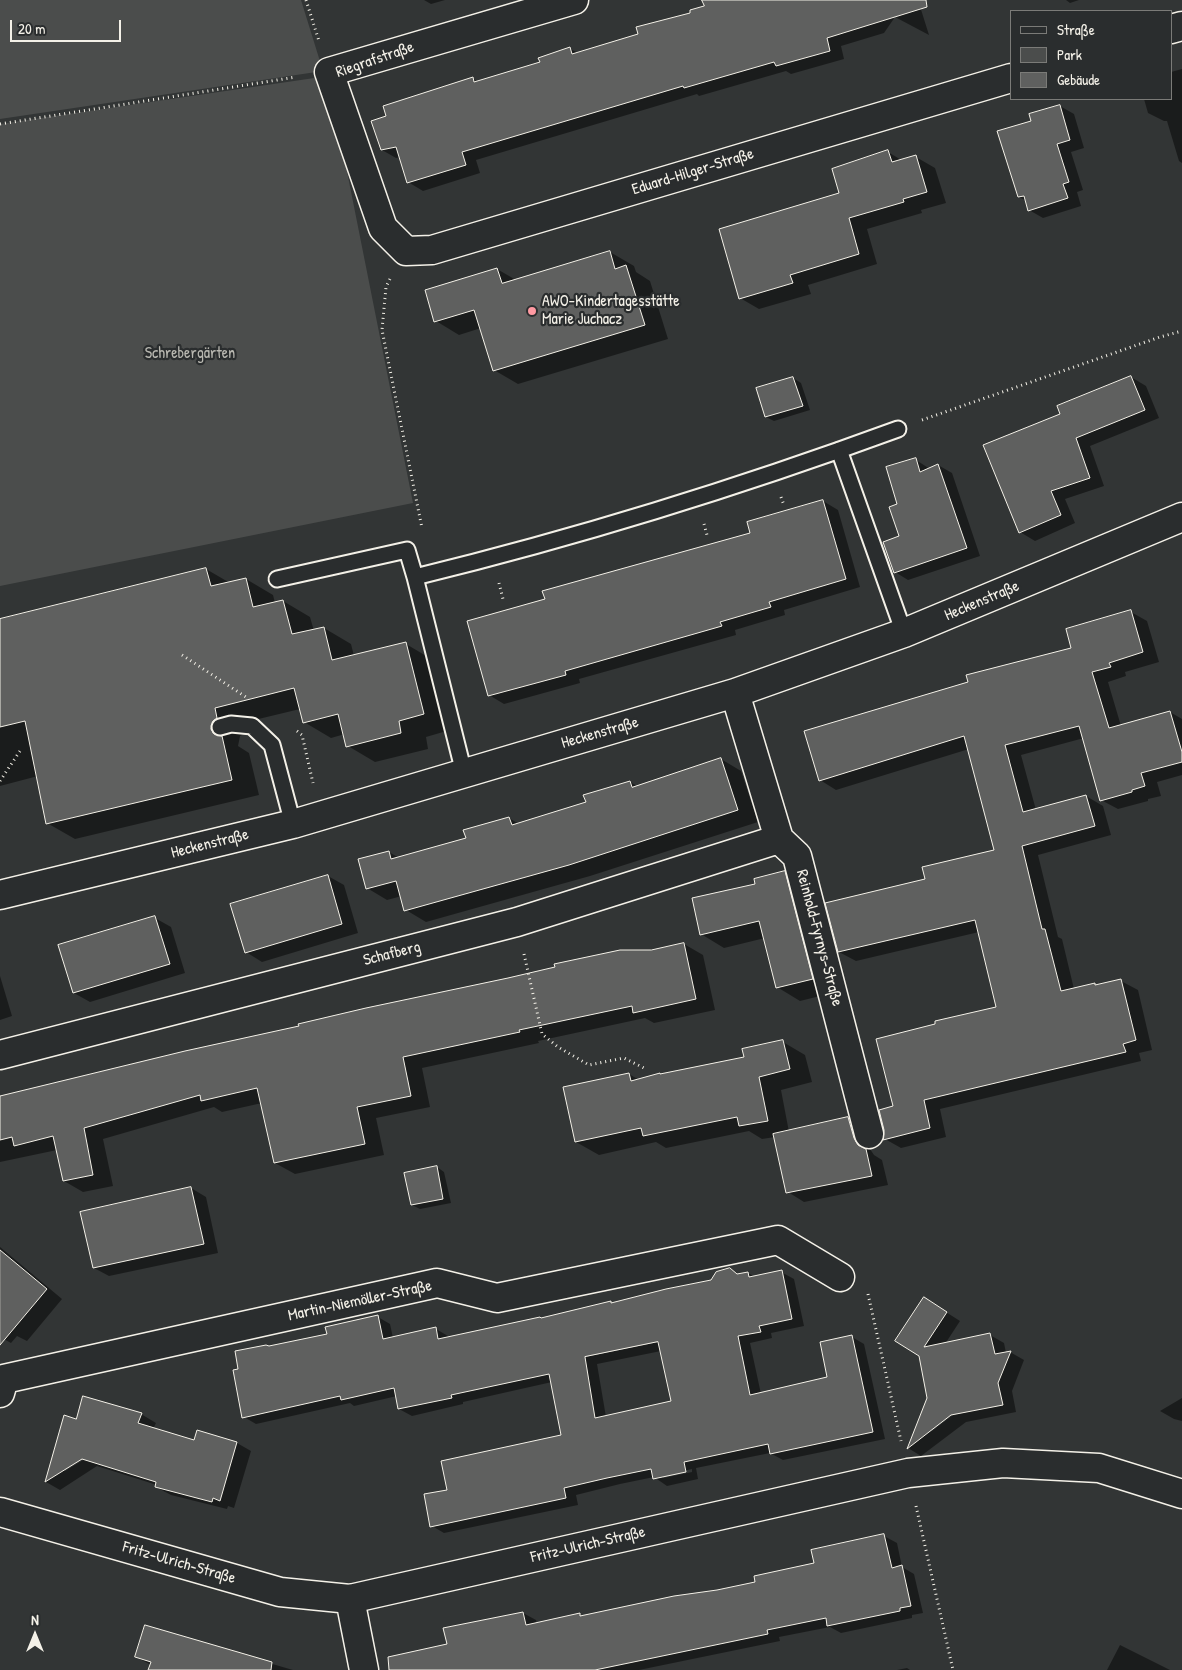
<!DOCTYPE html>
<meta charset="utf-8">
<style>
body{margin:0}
#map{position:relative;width:1182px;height:1670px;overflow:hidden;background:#323535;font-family:"Patrick Hand",sans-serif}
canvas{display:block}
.legend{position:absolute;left:1010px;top:10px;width:162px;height:90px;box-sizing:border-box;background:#2a2d2e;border:1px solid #7b7b78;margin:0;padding:6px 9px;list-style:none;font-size:15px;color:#f4f1e8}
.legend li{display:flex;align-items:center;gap:10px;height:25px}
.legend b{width:25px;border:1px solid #7b7b78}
.north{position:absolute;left:10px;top:1610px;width:50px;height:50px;-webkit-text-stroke:4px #2a2d2e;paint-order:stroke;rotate:0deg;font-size:14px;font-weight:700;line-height:20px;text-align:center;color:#f4f1e8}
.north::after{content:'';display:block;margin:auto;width:18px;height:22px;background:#f4f1e8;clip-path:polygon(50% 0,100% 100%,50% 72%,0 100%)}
.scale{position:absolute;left:10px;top:20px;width:111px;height:22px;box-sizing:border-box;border:2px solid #f4f1e8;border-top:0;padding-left:6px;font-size:15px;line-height:18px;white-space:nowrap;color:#f4f1e8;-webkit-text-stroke:4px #2a2d2e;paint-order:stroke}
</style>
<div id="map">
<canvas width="1182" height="1670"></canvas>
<ul class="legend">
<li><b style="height:6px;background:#2a2d2e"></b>Straße</li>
<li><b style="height:14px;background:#4b4d4c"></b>Park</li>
<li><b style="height:14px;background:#5f605f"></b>Gebäude</li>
</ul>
<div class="north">N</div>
<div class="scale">20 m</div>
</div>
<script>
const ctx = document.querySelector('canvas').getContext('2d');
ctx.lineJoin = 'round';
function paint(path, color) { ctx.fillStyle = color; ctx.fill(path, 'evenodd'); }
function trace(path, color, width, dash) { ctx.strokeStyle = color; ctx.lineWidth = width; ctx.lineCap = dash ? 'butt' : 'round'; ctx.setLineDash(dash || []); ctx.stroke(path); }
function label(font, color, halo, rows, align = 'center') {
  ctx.font = font + ' "Patrick Hand",sans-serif'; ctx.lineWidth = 4.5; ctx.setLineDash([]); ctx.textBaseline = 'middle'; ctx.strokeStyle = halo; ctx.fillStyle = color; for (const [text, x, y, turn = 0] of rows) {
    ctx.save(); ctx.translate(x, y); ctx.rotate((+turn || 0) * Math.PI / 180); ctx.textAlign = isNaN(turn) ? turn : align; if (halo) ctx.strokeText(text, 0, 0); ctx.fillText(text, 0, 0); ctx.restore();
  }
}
paint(new Path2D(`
 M0,0h301l22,71 -323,48z
 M328,76l85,427 -413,83v-462z`), '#4b4d4c');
paint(new Path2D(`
 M424,0h21l-14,4z
 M714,0h204l11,35 -34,-18 -11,16 -43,13 3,13 -53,15 -5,-3 -87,25 -2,-2 -221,66 4,13 -57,18 -15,-9 -8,-25 -4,1 -14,-8 5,-33 85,-39 6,4 63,-19 29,-14 9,4 61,-18 52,-21 13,-7z
 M1066,0h13l-9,3z
 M1182,69v94l-3,-2 -12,-40h-3l-16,-8 -4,-14h27v-27z
 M1060,106l14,8 10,34 -13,4 12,38 -6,2 4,14 -38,12 -14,-8 -2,-9 -8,-4 14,-75z
 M888,152l15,9 13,-4 19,11 11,35 -25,7 1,3 -55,16 10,35 -69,21 3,9 -52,15 -19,-11 101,-104z
 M610,252l24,14 2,6 14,9 18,58 -150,45 -24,-14 -13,-42 -22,7 -23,-14 61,-52 19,11z
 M1131,377l15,9 13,32 -69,28 14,40 -39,13 10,24 -40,18 -15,-9 42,-118z
 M793,378l8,5 9,27 -36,11 -8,-4 -8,-28z
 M916,460l14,9 8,-4 14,8 28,83 -72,24 -13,-8 5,-35 -1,-32z
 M823,501l15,9 22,77 -76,23 1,5 -50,15 1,5 -157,44 1,4 -76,21 -15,-9 262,-161z
 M206,569l24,14 16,-4 27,16 2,8 8,-2 27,16 4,14 10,-3 27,16 3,12 52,-12 27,16 17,70 -24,7 2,12 -53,13 -27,-16 -3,-12 -14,4 -27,-16 -4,-13 -58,14 2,11 -4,2 -2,10 11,7 10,42 -184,44 -28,-16 -9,-47 -38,10v-165z
 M1131,612l16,9 12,41 -34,10 1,4 -18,6 13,44 49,-14 12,7v56l-25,7 4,14 -13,3v2l-30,8 -17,-9 -17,-62 -63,17 15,55 50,-14 17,10 8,29 -73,20 20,82 4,2 12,50 20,-5 4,2 23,-5 17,9 14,60 -13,3 2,8 -201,48 6,28 -45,11 -16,-9 9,-32 43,-82 60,-17 -18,-76 -123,29 -17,-9 88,-73 69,-28 -27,-102 -133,41 -16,-10 150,-97 103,-34z
 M721,759l20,12 17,51 -168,54 -164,46 -20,-12 -4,-14 -15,4 -20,-12 22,-36 10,6 68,-19 42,-21 10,6 68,-21 43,-21 7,4z
 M785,872l23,14 28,106 -36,9 -23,-14 -12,-49 -41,10 -23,-14 56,-49z
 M328,876l16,9 14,48 -96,29 -16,-10z
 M155,918l16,9 14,46 -95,29 -16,-9z
 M684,944l19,11 12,55 -61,13 -9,-5 -107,23 1,2 -117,25 8,39 -54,11 8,37 -89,19 -20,-11 -13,-60 -40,9 -8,-5 -111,32 10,47 -30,6 -19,-11 -7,-31 -57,12v-64z
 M0,976l12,40 -12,4z
 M783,1042l22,13 7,27 -31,8 8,42 59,-14 16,9 6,22 4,6 8,5 6,25 -84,17 -16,-10 -13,-55 -13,2 -13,-8 -83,17 -10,-6 -57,13 -23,-13 53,-68 10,6 106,-22z
 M437,1167l7,5 7,31 -31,6 -8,-4z
 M191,1188l15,9 12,56 -109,23 -15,-8z
 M0,1247l62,52 -35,42 -10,-5 -6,7 -11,-6z
 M781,1272l13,7 10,47 -33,7 1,5 -22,5 11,51 68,-16 23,-41 12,7 21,95 -102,21 -13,-7 -74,15 2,11 -31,7 -13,-9 -34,7 -44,11 2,10 -134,28 -12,-7 17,-35 114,-55 -11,-54 -89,20v2l-51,12 -13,-7 -2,-13 -43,10 -4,-3 -94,21 -12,-7 -4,-47 29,-22 59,-13 50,-18 12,7 3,14 43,-9 12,7 1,2 93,-19 69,-16 2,1 135,-31 7,4zM661,1351l12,51 -67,15 -9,-53zM692,1469v3l-29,6v-2z
 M938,1307l22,14 -15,23 45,-9 14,8 2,10 4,-1 14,8 -12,31 4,21 -50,10 -45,34 -13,-8 21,-50 -9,-43zM956,1410l1,2 -25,19v-3z
 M1182,1398v23l-8,-2 -14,-8z
 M141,1414l15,9 -3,6 42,13 3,-11 39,12 14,8 -17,57 -6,-2 -1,3 -56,-14 -15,-8 1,-2 -60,-19 -37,24 -14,-8 19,-65 12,3zM87,1455l1,2 -23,14v-3z
 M884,1536l13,7 5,24 12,7 9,39 -11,2v3l-71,15 -11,-6 -51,10 1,4 -141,29h-236l45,-25 75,-32 13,7 1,4 42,-9 4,2 134,-26 39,-8 60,-19z
 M145,1627l148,43h-144l2,-5 -15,-8z
 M1120,1645l50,25h-63z
 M907,1668l3,2h-13z`), '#0007');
const building = new Path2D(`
 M702,0h224l1,7 -100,31 3,13 -54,15 -2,-4 -90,26 -1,-2 -221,66 4,13 -59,18 -11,-36 -15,3 -10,-29 15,-5 -3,-10 90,-29 1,5 66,-20 -2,-4 32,-11 2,7 66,-20 -2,-7 54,-14v-3l14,-4z
 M1060,105l10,35 -13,4 12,38 -6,2 5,14 -40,13 -4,-15 -6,1 -21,-66 34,-10 -2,-7z
 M888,150l4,12 24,-7 11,37 -24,7 1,3 -55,16 10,36 -69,21 3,8 -54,16 -20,-70 120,-36 -7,-24z
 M610,251l5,18 11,-4 19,60 -152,46 -19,-61 -40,12 -9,-32 72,-22 5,15z
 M1131,376l14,34 -69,28 14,40 -39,13 10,24 -42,18 -36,-88 77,-31 -3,-8z
 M793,377l10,29 -38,11 -9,-29z
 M916,458l4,14 18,-8 29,84 -73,25 -11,-31 16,-6 -10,-29 8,-3 -11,-37z
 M823,500l23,79 -77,23 2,5 -51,15 2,4 -157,45 1,4 -78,21 -21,-75 78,-22 -3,-8 208,-58 -3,-11z
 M206,568l5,18 35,-8 7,29 30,-7 9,34 32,-7 8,33 74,-18 18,72 -25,7 2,12 -55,14 -8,-33 -35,9 -9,-35 -79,20 2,10 -4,3 -2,8 3,5 8,2 10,44 -186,44 -21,-103 -25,6v-108z
 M1131,610l12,42 -34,11 2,4 -19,5 17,56 61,-17 12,41v10l-41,11 4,13 -13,4v2l-32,9 -21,-75 -74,19 18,67 63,-17 9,31 -73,20 20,83h3l16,62 34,-8v2l26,-6 15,61 -13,4 3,8 -202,48 6,28 -47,12 1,-10 -5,-20 14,-4 -17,-67 59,-15v-3l61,-14 -21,-87 -137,32 -13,-49 100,-24 -3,-12 72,-17 -30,-114 -145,45 -15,-50 164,-49 -2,-7 105,-27 -5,-19z
 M721,758l17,52 -169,55 -165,46 -8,-30 -30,8 -8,-30 31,-8 2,8 75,-21 -3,-8 46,-13 3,8 74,-23 -3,-7 17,-5 30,-9 2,6z
 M785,871l28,108 -37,9 -17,-67 -59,14 -8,-37 63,-14 -1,-5z
 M328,875l14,49 -97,29 -15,-49z
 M155,916l15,48 -97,29 -15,-48z
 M684,943l12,56 -63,14 -1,-7 -113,24 1,2 -117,25 8,39 -54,11 8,37 -91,19 -17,-75 -56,13 -1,-6 -116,33 9,47 -30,6 -10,-45 -39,10 -2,-9 -12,3v-44l185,-45 114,-25 -1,-2 68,-16 142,-30 47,-11 -1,-3 66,-14h31z
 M783,1040l7,29 -31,8 9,44 -29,5 -2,-9 -94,19 -2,-8 -66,14 -12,-55 66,-14 2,8 29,-8v1l84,-17 -2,-8z
 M848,1117l6,21 4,7 8,4 6,27 -86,17 -13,-59z
 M437,1166l6,33 -32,6 -7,-32z
 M191,1187l13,57 -111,24 -13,-56z
 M0,1250l47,39 -47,56z
 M730,1268l7,6 11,-2 1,5 33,-7 10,49 -33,7 2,6 -23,4 12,59 77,-18 -7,-35 32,-7 21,97 -103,22 -2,-10 -84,18 2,10 -33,7 -2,-10 -44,9 -43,10 2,10 -136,29 -6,-33 23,-4 -6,-29 120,-26 -12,-61 -98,21 1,3 -54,11 -4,-21 -53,12 -1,-4 -98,22 -9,-48 5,-1 -3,-18 31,-6 3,1 58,-12 -2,-7 53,-12 5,24 53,-12 2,12 102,-22 1,1 70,-17v2l55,-14 45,-9 5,-8zM658,1342l13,59 -76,17 -10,-61z
 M924,1297l23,15 -23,35 66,-14 5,21 16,-3 -13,32 5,22 -52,10 -44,34 20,-51 -8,-42 -24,-15z
 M83,1396l59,17 -4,10 56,17 3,-10 40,12 -17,59 -7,-3 -1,4 -57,-15 1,-5 -74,-23 -37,23 19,-67 12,4z
 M884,1534l8,34 10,-3 9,41 -11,2v3l-73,15 -1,-8 -59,12 1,4 -173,36h-206l-1,-13 59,-13 -4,-16 80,-16 3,13 54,-12v3l94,-20 43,-6 38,-8 -1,-6 60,-13 -3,-13z
 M145,1625l127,37 -1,8h-123l3,-8 -16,-5z`);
paint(building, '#5f605f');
trace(building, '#f4f1e8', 1);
const service = new Path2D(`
 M839,450l65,183
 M415,577c164,-40 325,-90 483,-148
 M277,579l130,-29 8,27 49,196
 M220,727l11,-3 21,2 20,19 21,79`);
const minor = new Path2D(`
 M574,0l-245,72 54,156 23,23 26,-1 579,-172
 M1171,29l11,-3
 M735,693l44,146 18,17 72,278
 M0,895l293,-71 442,-131 169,-60 278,-116
 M0,1055l517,-133 262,-83
 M0,1393l4,-14 433,-96 60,15 281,-58 62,37
 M0,1512l280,80 70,7 558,-126 95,-10 96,5 83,26
 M350,1599l14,71`);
trace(service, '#f4f1e8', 19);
trace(minor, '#f4f1e8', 31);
trace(new Path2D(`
 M306,0l13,41
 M0,124l296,-47
 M390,279l-4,8 -4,43 40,198
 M922,420l238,-83 22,-6
 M781,497l3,8
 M704,524l3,11
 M499,583l4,16
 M182,655l64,42
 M297,731l5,4 11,48
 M0,781l20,-30
 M524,954l18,80 16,13 31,18 35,-7 22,11
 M868,1294l33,147
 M916,1506l37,164`), '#f4f1e8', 3, [1, 4]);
trace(service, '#2a2d2e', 15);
trace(minor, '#2a2d2e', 28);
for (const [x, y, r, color] of [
 [532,311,5,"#ff9aa2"]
]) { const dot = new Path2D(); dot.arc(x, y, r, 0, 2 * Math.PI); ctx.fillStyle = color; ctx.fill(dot); trace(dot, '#2a2d2e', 2); }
label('16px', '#f4f1e8', '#2a2d2e', [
 ["Riegrafstraße",375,60,-19],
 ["Eduard-Hilger-Straße",693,172,-17],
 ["Heckenstraße",982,601,-23],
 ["Heckenstraße",600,733,-16],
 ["Heckenstraße",210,844,-14],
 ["Reinhold-Fyrnys-Straße",819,938,75],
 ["Schafberg",392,954,-14],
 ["Martin-Niemöller-Straße",360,1301,-12],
 ["Fritz-Ulrich-Straße",588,1545,-13],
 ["Fritz-Ulrich-Straße",179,1563,16]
]);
label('16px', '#f4f1e8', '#2a2d2e', [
 ["AWO-Kindertagesstätte",542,302],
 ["Marie Juchacz",542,320]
], 'left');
label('16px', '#b9b8b1', '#2a2d2e', [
 ["Schrebergärten",190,354]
]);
</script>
